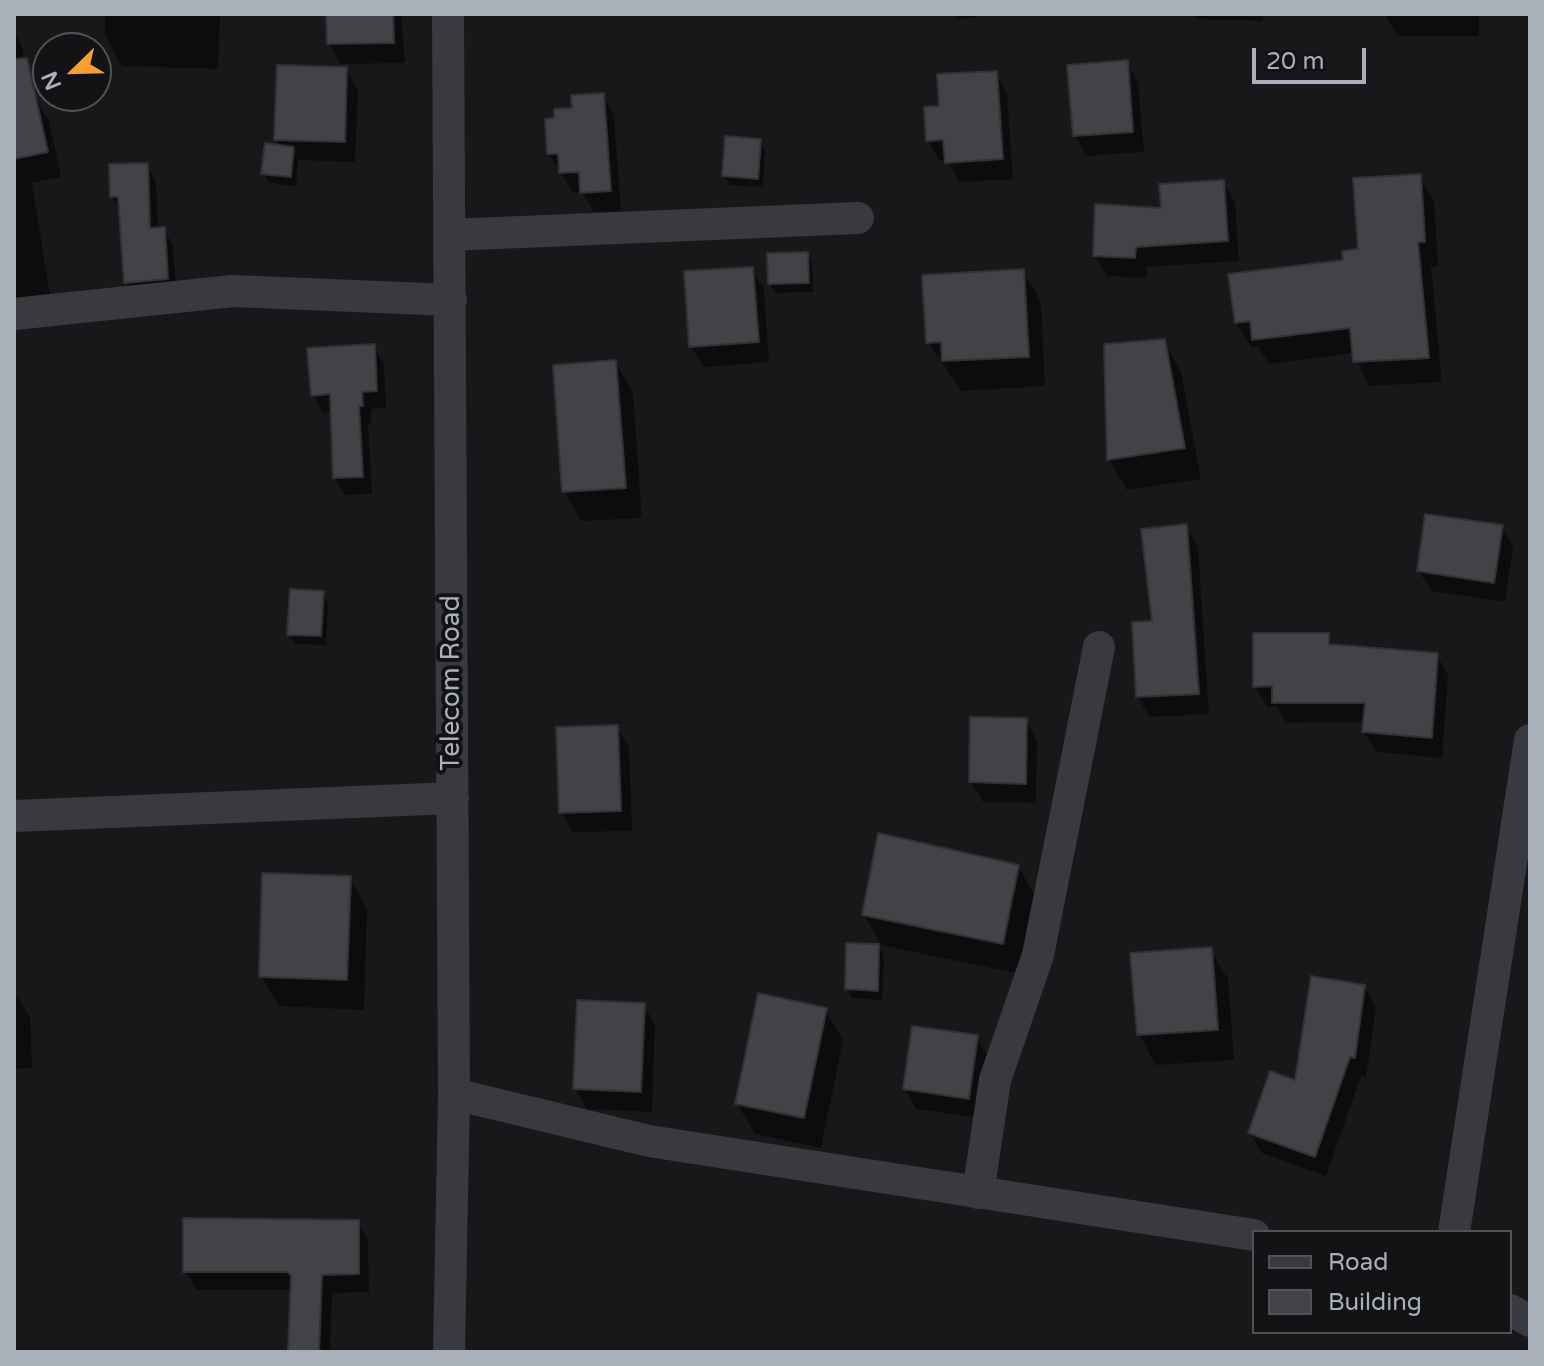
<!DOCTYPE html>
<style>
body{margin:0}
#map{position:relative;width:1544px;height:1366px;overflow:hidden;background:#18181a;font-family:"Varela Round",sans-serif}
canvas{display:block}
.frame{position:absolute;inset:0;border:16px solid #a9b0ba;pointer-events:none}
.legend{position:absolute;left:1252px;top:1230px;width:260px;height:104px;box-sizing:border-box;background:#131315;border:2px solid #4f5257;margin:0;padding:10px 14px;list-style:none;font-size:24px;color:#a9b0ba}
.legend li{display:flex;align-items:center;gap:16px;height:40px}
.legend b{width:40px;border:2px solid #4f5257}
.north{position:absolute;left:32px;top:32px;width:80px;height:80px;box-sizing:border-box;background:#131315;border:2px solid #4f5257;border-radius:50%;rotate:247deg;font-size:22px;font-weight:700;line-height:32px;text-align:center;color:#a9b0ba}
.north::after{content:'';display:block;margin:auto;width:28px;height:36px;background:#f89f31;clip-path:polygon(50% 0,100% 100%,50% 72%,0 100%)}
.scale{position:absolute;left:1252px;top:48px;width:114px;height:36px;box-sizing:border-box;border:4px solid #a9b0ba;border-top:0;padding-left:10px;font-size:24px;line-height:28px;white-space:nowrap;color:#a9b0ba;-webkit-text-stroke:6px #131315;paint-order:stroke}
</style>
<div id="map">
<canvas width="1544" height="1366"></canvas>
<div class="frame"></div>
<ul class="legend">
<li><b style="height:10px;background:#383a3f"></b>Road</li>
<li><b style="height:22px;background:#424347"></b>Building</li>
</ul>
<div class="north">N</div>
<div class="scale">20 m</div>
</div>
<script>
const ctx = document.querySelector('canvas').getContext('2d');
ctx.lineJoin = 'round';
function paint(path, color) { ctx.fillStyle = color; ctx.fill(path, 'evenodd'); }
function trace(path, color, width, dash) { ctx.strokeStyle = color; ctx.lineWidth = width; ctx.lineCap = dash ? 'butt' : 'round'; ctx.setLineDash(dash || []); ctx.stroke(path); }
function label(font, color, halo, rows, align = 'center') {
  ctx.font = font + ' "Varela Round",sans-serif'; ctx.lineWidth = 8; ctx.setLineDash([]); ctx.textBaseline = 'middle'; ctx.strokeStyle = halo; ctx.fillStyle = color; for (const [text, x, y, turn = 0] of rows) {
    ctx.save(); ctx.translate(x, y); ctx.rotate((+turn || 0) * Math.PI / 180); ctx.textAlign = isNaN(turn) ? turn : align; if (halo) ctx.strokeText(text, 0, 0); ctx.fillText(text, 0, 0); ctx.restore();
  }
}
paint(new Path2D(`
 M105,14h115l-2,55 -96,-3 -17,-30z
 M328,14h73l4,49 -64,1 -12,-20z
 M954,14h39l-35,6z
 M1194,14h69v7l-66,-2z
 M1385,14h94v22h-81z
 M14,32l9,16 2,50 9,-2 15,25 12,56 -29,6 21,131 -39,7z
 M1127,63l11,20 6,69 -58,4 -11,-20z
 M346,69l12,21 -3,72 -57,-2 -2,26 -27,-3 -5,-10 17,-26 -5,-8z
 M996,73l11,21 6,85 -54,3 -12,-22 -7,1 -12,-20 13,-33z
 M603,95l11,20 7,96 -27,1 -12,-20 -9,1 -24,-39 25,-44z
 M760,140l5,10 -2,37 -33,-2 -6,-9z
 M147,165l9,17 2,48 6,-1 9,17 4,49 -41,4 -10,-16 -5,-70 -9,-16z
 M1419,176l15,25 4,65h-7l11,116 -73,4 -15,-33 -85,11 -11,-18 -7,1 -15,-24 124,-72z
 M1223,182l12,20 4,59 -92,6 -1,11 -39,-2 -12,-21 68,-45z
 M807,254l5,10 1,28 -37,1 -6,-9z
 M752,269l12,20 5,73 -66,5 -12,-21z
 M1023,271l18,31 4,84 -84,5 -33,-49z
 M1164,341l17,31 20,107 -74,11 -18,-30 -2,-114z
 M373,346l11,18 2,44 -15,1v14h-3l4,71 -27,1 -10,-17 -3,-66 -9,1 -10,-18z
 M615,362l18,30 9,126 -61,3 -17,-30z
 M1186,526l12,21 11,167 -60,3 -11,-20 16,-74z
 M1502,527l11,20 -8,55 -74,-11 -12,-20z
 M322,593l6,10 -2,42 -31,-1 -6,-10z
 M1327,635l7,11 103,9 11,20 -6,83 -66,-6 -12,-20 1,-10 -79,1 -9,-17 -10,1 -12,-21z
 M1026,720l11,21 -1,62 -53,-1 -12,-20z
 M617,727l12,20 3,84 -59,1 -12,-20z
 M1018,866l18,31 -16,77 -139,-29 -17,-30z
 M350,878l17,31 -3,101 -85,-4 -18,-30z
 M878,946l6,10 -2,44 -30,-2 -5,-9z
 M1210,949l18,30 6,81 -78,5 -17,-31z
 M1364,987l12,20 -10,70 -5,-1 -35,100 -64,-23 -12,-20 47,-50z
 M14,997h4l12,20 2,51 -18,1z
 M644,1005l11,20 -3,87 -65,-3 -12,-21z
 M825,1010l18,30 -22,108 -66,-14 -18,-30z
 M977,1037l11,20 -8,61 -64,-9 -11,-21z
 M358,1222l10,19 1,51 -37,1 -2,59h-40l3,-62h-97l-11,-19z`), '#0007');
const building = new Path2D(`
 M326,14h67l1,29 -67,1z
 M27,58l21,94 -34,7v-100z
 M1128,60l5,72 -60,4 -6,-71z
 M277,65l70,2 -2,75 -71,-2z
 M997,71l6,88 -58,4 -2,-23 -17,1 -2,-34 15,-1 -2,-32z
 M604,93l7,98 -31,2 -1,-21 -20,1 -1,-19h-11l-2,-35 9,-1v-9l18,-1 -1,-13z
 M725,136l36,3 -3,40 -36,-3z
 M265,143l29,4 -3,30 -30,-3z
 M148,163l2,65 15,-1 3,52 -44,4 -6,-86h-8l-1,-33z
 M1421,174l4,68h-7l11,116 -76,4 -3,-34 -98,12 -2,-19 -15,2 -7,-49 115,-14 -1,-9 16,-2 -5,-71z
 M1224,180l4,61 -92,6 -1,11 -42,-2 2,-52 66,4 -2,-24z
 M808,252l1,31 -41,1 -1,-31z
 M753,267l6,75 -70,5 -5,-76z
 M1024,269l5,88 -87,4 -1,-19 -15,1 -4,-68z
 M1165,339l20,109 -78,12 -3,-116z
 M375,344l2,47 -15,1 1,14h-4l4,71 -30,1 -3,-84 -19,2 -4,-48z
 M616,360l10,128 -64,4 -9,-127z
 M1425,514l78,11 -9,58 -77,-12z
 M1187,524l12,170 -63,3 -4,-75 20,-1 -11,-92z
 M290,589l34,2 -3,45 -34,-1z
 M1253,633h76v11l109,9 -6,85 -70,-6 3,-29h-93v-17l-19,1z
 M970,717l57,1 -1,66 -57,-2z
 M618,725l3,86 -62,2 -3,-86z
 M878,833l141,32 -16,79 -141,-29z
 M262,873l89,3 -4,104 -88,-3z
 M846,943l33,1 -1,47 -33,-2z
 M1212,947l6,83 -81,5 -7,-82z
 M1311,976l54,9 -10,73 -5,-1 -35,100 -67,-24 22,-62 25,9z
 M758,993l69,15 -23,110 -69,-14z
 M577,1000l68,3 -4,89 -68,-3z
 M912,1026l66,9 -9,64 -66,-10z
 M183,1218l176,2v54l-37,1 -3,77h-31l3,-77 -4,-3h-104z`);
paint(building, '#424347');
trace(building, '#313236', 2);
trace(new Path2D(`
 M448,14l6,1080 -5,258
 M449,235l409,-17
 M14,314l219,-23 218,9
 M14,816l439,-18
 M454,1094l195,47 605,94
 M978,1193l17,-113 43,-125 61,-308
 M1454,1232l76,-492
 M1510,1310l20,11`), '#383a3f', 32);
label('26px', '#a9b0ba', '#131315', [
 ["Telecom Road",452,683,-90]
]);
</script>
